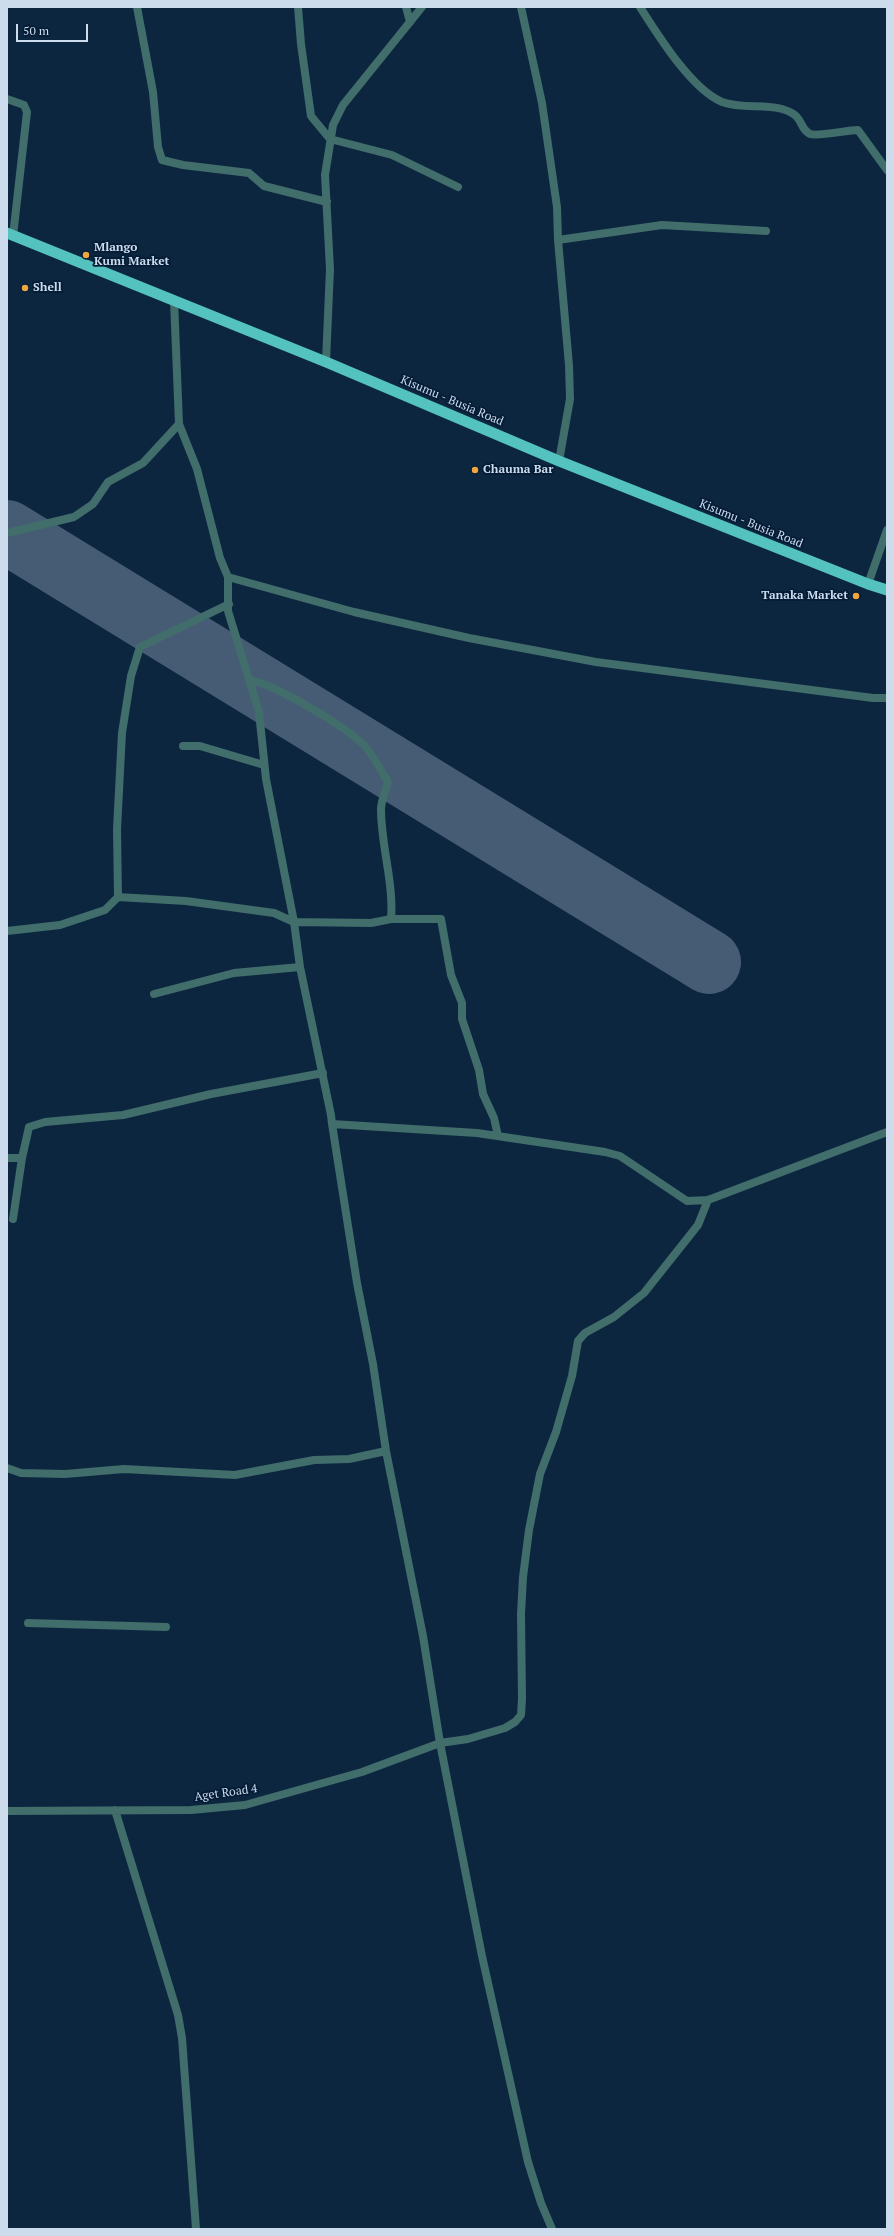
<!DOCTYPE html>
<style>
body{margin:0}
#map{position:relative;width:894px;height:2236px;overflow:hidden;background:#0d2640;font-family:"PT Serif",serif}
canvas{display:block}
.frame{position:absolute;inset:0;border:8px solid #cddced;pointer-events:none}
.scale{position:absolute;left:16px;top:24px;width:72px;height:18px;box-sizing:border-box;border:2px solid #cddced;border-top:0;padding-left:5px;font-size:12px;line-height:14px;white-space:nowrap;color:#cddced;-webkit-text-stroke:3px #041c36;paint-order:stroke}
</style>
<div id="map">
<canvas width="894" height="2236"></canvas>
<div class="frame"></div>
<div class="scale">50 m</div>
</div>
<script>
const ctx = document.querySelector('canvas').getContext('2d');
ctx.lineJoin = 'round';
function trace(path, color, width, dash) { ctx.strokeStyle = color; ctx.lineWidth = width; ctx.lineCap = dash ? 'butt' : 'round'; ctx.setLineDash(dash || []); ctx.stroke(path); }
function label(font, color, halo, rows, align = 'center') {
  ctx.font = font + ' "PT Serif",serif'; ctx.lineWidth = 3.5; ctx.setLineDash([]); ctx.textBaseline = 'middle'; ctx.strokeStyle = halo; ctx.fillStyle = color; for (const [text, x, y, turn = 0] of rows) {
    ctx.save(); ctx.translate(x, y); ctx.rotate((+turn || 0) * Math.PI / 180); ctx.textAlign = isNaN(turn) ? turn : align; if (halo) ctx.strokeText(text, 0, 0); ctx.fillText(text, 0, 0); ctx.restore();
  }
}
trace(new Path2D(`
 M7,532l702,430`), '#465c74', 64);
trace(new Path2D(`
 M137,7l16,85 5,55 4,13 21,5 66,8 15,13 63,16
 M298,7l3,37 10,72 19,23 62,16 66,32
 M406,7l4,15
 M521,7l21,96 15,104 1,33 11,125 1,34 -11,62
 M640,7c18,28 51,82 82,95 19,7 41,2 60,7 24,7 15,18 28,25 8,3 37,-4 48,-4l29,40
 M7,99l17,6 3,7 -14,124
 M558,240l104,-15 104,6
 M174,300l5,124 18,45 23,89 8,19v34l31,101 7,67 28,143 6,45 31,148 1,9
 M326,362l4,-93 -5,-94 8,-50 10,-20 79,-98
 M7,533l67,-16 19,-13 15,-22 35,-19 36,-39
 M228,577l126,35 115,26 127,24 277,36h14
 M868,584l19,-54
 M183,746h17l64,19
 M118,897l-1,-68 5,-96 9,-57 9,-29 89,-43
 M391,919h50l10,56 11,28v16l17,51 4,24 11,24 4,18
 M7,931l53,-6 45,-15 13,-13 68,4 88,12 20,9 77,1 20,-4c3,-36 -10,-73 -10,-110 0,-8 5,-19 7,-27 -8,-12 -15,-28 -25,-38 -19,-18 -90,-61 -114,-64
 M154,994l80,-21 66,-6
 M7,1158h15
 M13,1219l9,-61 7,-31 16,-5 78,-7 88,-21 112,-21
 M7,1468l14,5 44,1 59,-5 111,6 79,-15 35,-1 37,-8
 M28,1623l138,4
 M115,1810l63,205 4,23 14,191
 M7,1811l184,-1 54,-5 117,-33 78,-29 28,-4 37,-11 10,-6 6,-7 1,-16 -1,-85 2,-37 6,-47 11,-56 16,-42 16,-56 6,-35 7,-8 29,-16 30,-24 54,-68 10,-25
 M552,2229l-11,-26 -13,-41 -46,-206 -42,-213 -17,-107 -37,-185 -13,-87 -16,-81 -25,-159 145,9 128,19 15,4 67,45 21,-1 179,-68`), '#416d6b', 8);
trace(new Path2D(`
 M7,233l319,129 233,99 309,123 19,6`), '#54c3c0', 11);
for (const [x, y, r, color] of [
 [86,255,4,"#efa73d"],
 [25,288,4,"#efa73d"],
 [475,470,4,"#efa73d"],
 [856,596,4,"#efa73d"]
]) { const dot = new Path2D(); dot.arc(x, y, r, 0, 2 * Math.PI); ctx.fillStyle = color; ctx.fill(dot); trace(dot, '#041c36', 1.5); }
label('bold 12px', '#cddced', '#041c36', [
 ["Mlango",94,248],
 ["Kumi Market",94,262],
 ["Shell",33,288],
 ["Chauma Bar",483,470],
 ["Tanaka Market",848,596,"right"]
], 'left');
label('12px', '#cddced', '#041c36', [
 ["Kisumu - Busia Road",452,401,23],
 ["Kisumu - Busia Road",751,524,22],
 ["Aget Road 4",226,1793,-8]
]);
</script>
